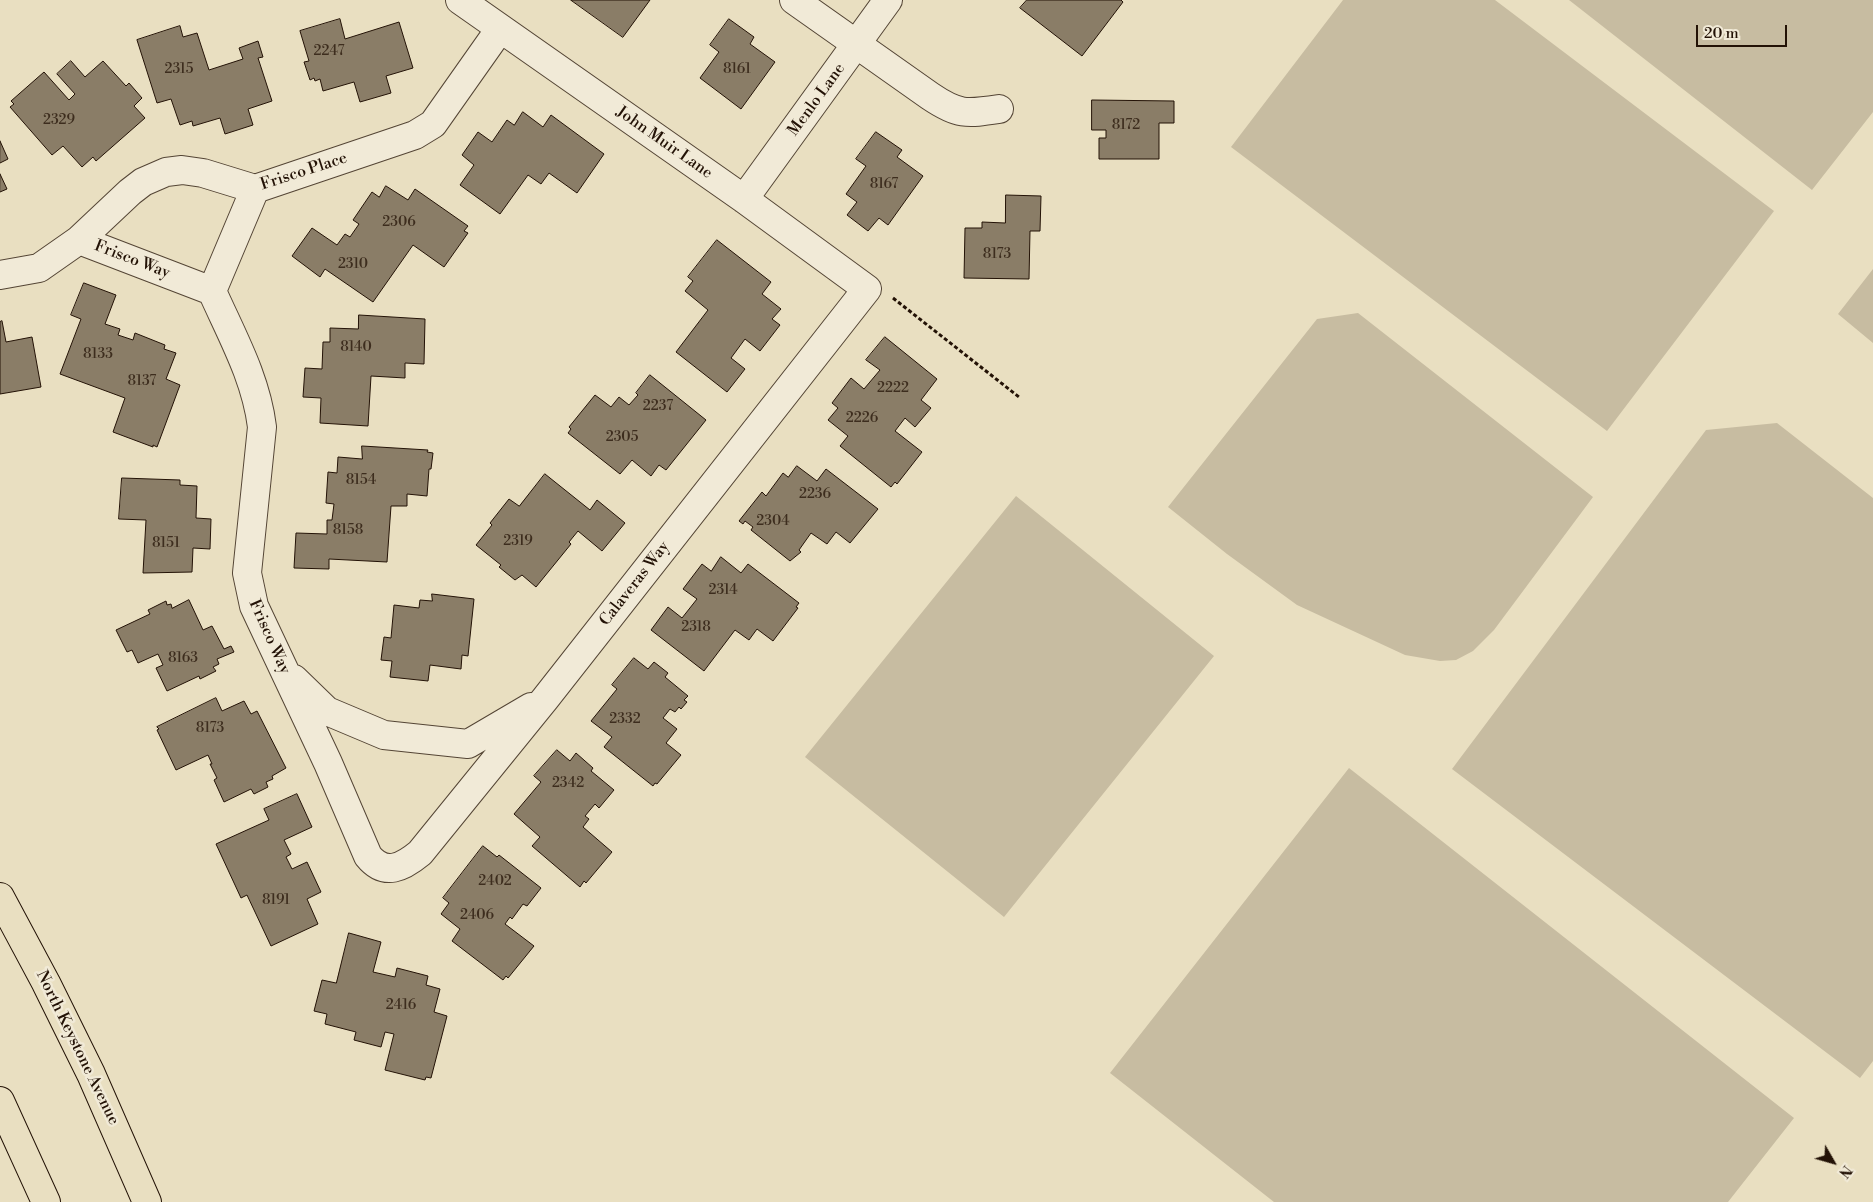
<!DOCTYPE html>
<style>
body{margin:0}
#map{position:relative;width:1873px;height:1202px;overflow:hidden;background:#e9dfc1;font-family:"Libre Bodoni",serif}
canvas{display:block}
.north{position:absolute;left:1808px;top:1137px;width:50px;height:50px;-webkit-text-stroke:4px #f1ead7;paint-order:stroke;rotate:128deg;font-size:14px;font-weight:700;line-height:20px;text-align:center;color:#231206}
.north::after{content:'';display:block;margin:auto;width:18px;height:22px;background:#231206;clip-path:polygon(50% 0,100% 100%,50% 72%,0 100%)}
.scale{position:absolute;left:1696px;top:25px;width:91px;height:22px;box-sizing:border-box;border:2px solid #231206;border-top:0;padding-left:6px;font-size:15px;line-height:18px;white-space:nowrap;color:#231206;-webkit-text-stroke:4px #f1ead7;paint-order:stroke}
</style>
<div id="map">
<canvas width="1873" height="1202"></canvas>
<div class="north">N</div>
<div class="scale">20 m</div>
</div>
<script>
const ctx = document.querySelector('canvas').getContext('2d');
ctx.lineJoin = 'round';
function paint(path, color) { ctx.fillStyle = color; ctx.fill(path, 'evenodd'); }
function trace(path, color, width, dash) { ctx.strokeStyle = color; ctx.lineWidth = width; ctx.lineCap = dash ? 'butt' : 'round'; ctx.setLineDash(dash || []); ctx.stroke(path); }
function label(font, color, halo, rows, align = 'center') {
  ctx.font = font + ' "Libre Bodoni",serif'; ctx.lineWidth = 5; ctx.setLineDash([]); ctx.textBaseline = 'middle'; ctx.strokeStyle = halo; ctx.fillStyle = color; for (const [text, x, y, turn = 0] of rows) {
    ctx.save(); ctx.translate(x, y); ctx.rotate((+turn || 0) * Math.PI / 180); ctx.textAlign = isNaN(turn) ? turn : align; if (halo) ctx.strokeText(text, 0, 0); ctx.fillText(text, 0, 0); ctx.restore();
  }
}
paint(new Path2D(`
 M1343,0h152l279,211 -167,220 -376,-284z
 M1569,0h304v112l-61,78z
 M1873,269v74l-35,-29z
 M1358,313l235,184 -99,133 -21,21 -17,9 -16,1 -35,-6 -108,-50 -70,-51 -59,-47 149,-188z
 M1777,423l96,75v563l-13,17 -408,-309 254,-339z
 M1016,496l198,160 -210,261 -199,-160z
 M1349,768l445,350 -66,84h-454l-164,-129z`), '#c7bca1');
const building = new Path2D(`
 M571,0h79l-27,37z
 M1027,0h94l2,2 -41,54 -62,-48z
 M340,19l5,20 54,-17 14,46 -27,8 5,17 -31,9 -6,-20 -31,9 -3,-12 -5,2 -1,-3 -4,2 -6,-18 5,-1 -9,-30z
 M729,19l25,18 -4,7 25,18 -34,47 -41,-31 19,-26 -9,-7z
 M180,26l3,11 14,-4 12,37 34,-11 -4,-11 19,-7 5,16 -5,1 14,43 -24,8 5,16 -28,9 -5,-16 -27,8 -1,-5 -12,4 -9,-26 -14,4 -20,-63z
 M71,61l14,16 18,-16 23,25 3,-3 13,15 -8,8 11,12 -49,43 -3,-4 -11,10 -19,-21 -11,9 -42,-48 4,-3 -3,-3 33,-29 25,28 6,-6 -18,-20z
 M1092,100l82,1v22h-15v36h-60v-21h7v-8h-14z
 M523,112l20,15 8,-12 53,39 -27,39 -28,-20 -8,11 -13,-9 -28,39 -40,-29 14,-20 -12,-10 16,-23 14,10 15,-22 7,5z
 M876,132l26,18 -5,7 26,19 -35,49 -9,-7 -11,13 -21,-16 10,-13 -11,-8 20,-28 -10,-7z
 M0,141l8,18 -8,4z
 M0,174l7,15 -7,3z
 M386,186l22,14 7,-11 53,37 -4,5 4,2 -24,34 -31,-22 -40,57 -48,-33 -5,8 -28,-21 20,-28 25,17 8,-11 5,3 9,-13 -6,-4 19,-28 7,5z
 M1006,195l35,1 -1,35h-10l-1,48 -65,-1 1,-50h17v-6l23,1z
 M717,240l54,42 -9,12 19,15 -9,10 8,6 -20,26 -15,-12 -14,19 14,11 -18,23 -51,-40 32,-42 -23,-19 8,-10 -5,-4z
 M84,283l32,12 -11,29 15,5 -2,6 15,5 2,-7 30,12 -1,4 12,4 -10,26 14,6 -23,62 -4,-2v2l-40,-15 12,-34 -65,-24 21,-55 -10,-4z
 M359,315l66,4 -1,45 -19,-1v15l-34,-2 -3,50 -48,-3 1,-25 -18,-1 2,-29 17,1 1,-27h7v-14l28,1z
 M2,321l4,21 26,-5 9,50 -41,7v-72z
 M885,337l52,42 -16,21 10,8 -16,19 -10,-9 -10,13 27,21 -25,32 -2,-2 -4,5 -51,-41 8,-10 -20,-16 10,-12 -6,-5 19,-25 13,11 16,-19 -14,-10z
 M650,375l56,45 -40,50 -7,-5 -8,11 -19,-16 -12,14 -52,-41 3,-4 -2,-2 26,-32 16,12 8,-10 10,8 9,-10 -2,-2z
 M362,446l66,4 -1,2 6,1 -2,16h-2l-2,27 -20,-2v12h-16l-4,56 -58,-3v10l-35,-1 2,-35 31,1v-14h5l2,-16 -8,-1 2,-31 9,1 1,-16 24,2z
 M797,466l20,15 9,-12 52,40 -28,34 -14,-11 -9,12 -16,-11 -12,17 2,2 -11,9 -39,-31 2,-3 -8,-6 -2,3 -4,-3 23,-29 4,4 17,-23 5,4z
 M545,474l45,36 7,-10 28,23 -23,28 -24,-20 -9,11 2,2 -35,43 -14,-12 -7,5 -16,-13 2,-2 -25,-20 16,-20 -2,-2 19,-24 10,7z
 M122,478l58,2v5l17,1 -1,32 15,1 -1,30 -17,-1 -1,24 -49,1 3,-53 -27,-1z
 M721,557l20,16 7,-9 51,39 -3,4 2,1 -25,33 -16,-12 -8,11 -14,-10 -31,41 -53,-41 17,-23 14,11 15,-19 -14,-10 19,-25 9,7z
 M432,594l42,5 -6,57 -6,-1 -1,14 -31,-4 -2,16 -38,-4 2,-16 -11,-1 3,-23 7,1 3,-33 25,3 1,-8 12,1z
 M189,600l14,30 9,-4 12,23 7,-3 3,6 -17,7 2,5 -6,3 3,4 -16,8 -1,-3 -32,15 -11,-23 7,-3 -5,-11 -20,9 -6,-13 -5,2 -11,-22 34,-16 -2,-4 18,-9 1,4 4,-1 1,4z
 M634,658l14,11 6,-7 14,11 -3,4 23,19 -4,4 3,2 -6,7 -2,-2 -4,5 -5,-3 -7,9 14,11 -11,14 15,12 -24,29 -2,-1 -2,3 -49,-39 8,-10 -21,-16 26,-32 -5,-4z
 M216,698l6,13 22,-10 7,13 6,-3 29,57 -14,8 1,3 -7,3 2,5 -14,7 -3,-5 -27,13 -10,-22 3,-2 -7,-14h2l-4,-9 -32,15 -19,-40 2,-1 -2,-2z
 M557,750l13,11 6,-8 17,15 -2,3 23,19 -15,18 -4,-4 -10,12 4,3 -6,8 29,25 -26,31 -2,-2 -4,6 -48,-41 8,-9 -26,-23 27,-32 -7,-6z
 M297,794l15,33 -28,13 7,14 -5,3 6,12 15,-7 14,30 -14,7 11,25 -47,22 -24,-51 -6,3 -25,-54 53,-24 -5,-11z
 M483,846l14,11 2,-2 42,33 -14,18 -4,-2 -11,15 -2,-2 -5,7 29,22 -26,32 -2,-2 -3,4 -51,-39 8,-12 -19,-15 8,-11 -6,-5z
 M349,933l32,9 -8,30 22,5 2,-9 31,8 -2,9 14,4 -6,23 13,4 -16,62 -5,-1 -1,3 -40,-10 9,-36 -9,-2 -4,15 -27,-7 2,-8 -31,-8 2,-10 -13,-3 8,-31 14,3z`);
paint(building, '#8a7d67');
trace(building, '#231206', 1);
const street = new Path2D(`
 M794,0l136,96c28,19 36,18 69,13
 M255,189l-43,102c20,45 44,87 50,136l-15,146 7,33 74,157 40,93c17,21 35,11 52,-3l125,-154 322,-410 -123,-90 -284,-199
 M744,199l144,-199
 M79,240l133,51
 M0,275l39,-7 40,-28 51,-48 13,-10 23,-10 16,-2 21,3 52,16 160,-54 18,-11 67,-95
 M294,679l33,32 57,24 84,9 63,-37`);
const primary = new Path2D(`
 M0,897l46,86 45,91 56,128
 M0,1101l46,101`);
trace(street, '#544535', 30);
trace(primary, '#231206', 30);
trace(new Path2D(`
 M893,298l126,99`), '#231206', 3, [4, 2.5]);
trace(street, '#f1ead7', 28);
trace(primary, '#e9dfc1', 28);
label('14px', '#3d2d1e', null, [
 ["2247",329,52],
 ["2315",179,70],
 ["8161",737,70],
 ["2329",59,121],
 ["8172",1126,126],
 ["8167",884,185],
 ["2306",399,223],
 ["8173",997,255],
 ["2310",353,265],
 ["8140",356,348],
 ["8133",98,355],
 ["8137",142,382],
 ["2222",893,389],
 ["2237",658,407],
 ["2226",862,419],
 ["2305",622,438],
 ["8154",361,481],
 ["2236",815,495],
 ["2304",773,522],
 ["8158",348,531],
 ["2319",518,542],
 ["8151",166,544],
 ["2314",723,591],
 ["2318",696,628],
 ["8163",183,659],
 ["2332",625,720],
 ["8173",210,729],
 ["2342",568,784],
 ["2402",495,882],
 ["8191",276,901],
 ["2406",477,916],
 ["2416",401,1006]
]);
label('16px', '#231206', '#f1ead7', [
 ["Menlo Lane",817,100,-54],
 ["John Muir Lane",664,143,35],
 ["Frisco Place",304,172,-18],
 ["Frisco Way",132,260,21],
 ["Calaveras Way",635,584,-52],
 ["Frisco Way",269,637,66],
 ["North Keystone Avenue",77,1048,64]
]);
</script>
